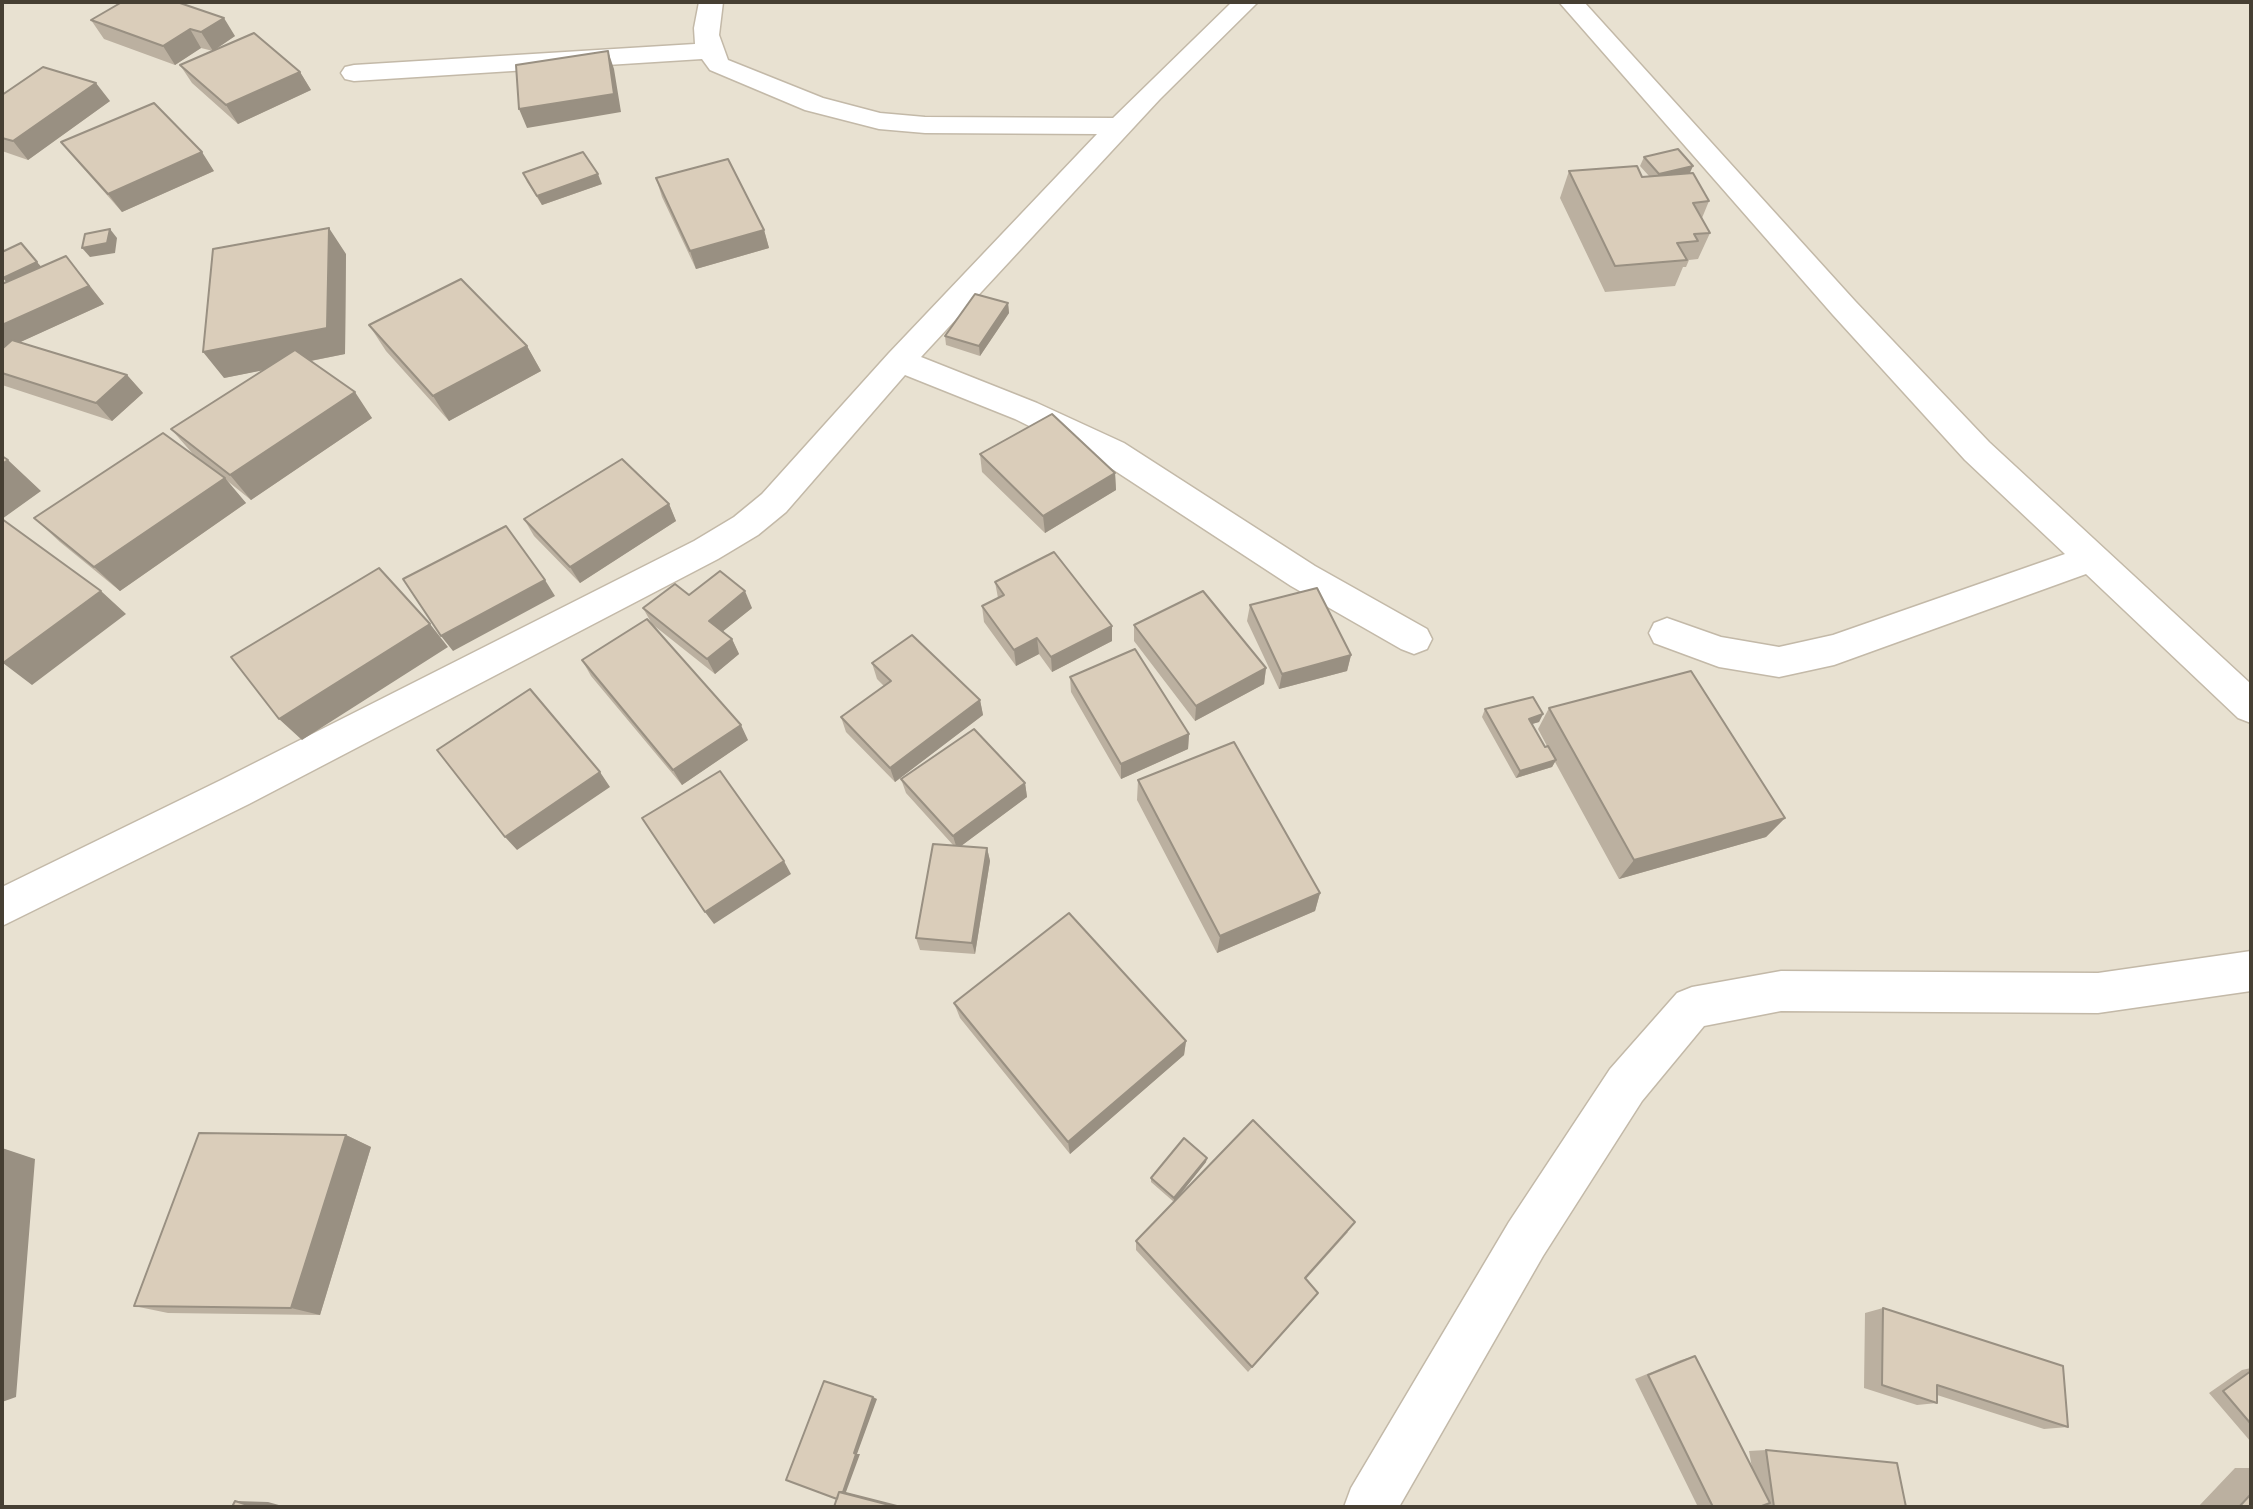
<!DOCTYPE html>
<style>
body{margin:0}
#map{position:relative;width:2253px;height:1509px;overflow:hidden;background:#f4efe3;font-family:"PT Sans Narrow",sans-serif}
canvas{display:block}
.frame{position:absolute;inset:0;border:4px solid #463f33;pointer-events:none}
</style>
<div id="map">
<canvas width="2253" height="1509"></canvas>
<div class="frame"></div>
</div>
<script>
const ctx = document.querySelector('canvas').getContext('2d');
ctx.lineJoin = 'round';
function paint(path, color) { ctx.fillStyle = color; ctx.fill(path, 'evenodd'); }
function trace(path, color, width, dash) { ctx.strokeStyle = color; ctx.lineWidth = width; ctx.lineCap = dash ? 'butt' : 'round'; ctx.setLineDash(dash || []); ctx.stroke(path); }
paint(new Path2D(`
 M2,2h2249v1505h-2249z`), '#e8e1d1');
const street = new Path2D(`
 M699,2h24l-4,33 9,25 95,38 57,15 45,4 188,1 119,-116h26l-98,97 -239,258 116,46 87,40 191,123 112,63 5,10 -5,10 -13,5 -13,-5 -110,-63 -191,-125 -85,-42 -110,-44 -119,137 -28,23 -40,24 -469,245 -247,122v-39l219,-107 473,-239 40,-24 28,-23 127,-141 208,-219 -172,-1 -46,-4 -74,-19 -95,-40 -8,-11 -348,22 -9,-2 -4,-6 4,-6 9,-2 341,-21 -1,-16z
 M1559,2h25l271,299 134,141 262,242v39l-13,-5 -152,-144 -252,91 -55,12 -60,-10 -65,-24 -5,-10 5,-10 13,-5 54,19 58,10 54,-12 232,-81 -100,-94 -132,-145z
 M2251,951v40l-153,22 -317,-2 -77,15 -62,75 -99,155 -144,251h-55l7,-19 158,-266 101,-153 67,-76 15,-6 89,-16 317,2z`);
trace(street, '#c3b9a8', 3);
paint(street, '#fff');
paint(new Path2D(`
 M122,2l113,34 -22,15 87,21 11,18 -73,34 -46,-41 -12,-18 33,-14 -12,-3 -26,17 -71,-26 -13,-19z
 M2,95l108,6 -82,59 -26,-9z
 M61,142l153,29 -92,41 -46,-52z
 M1644,157l46,16 19,28 -7,17 8,15 -12,26 -9,1 -3,7h-3l-8,19 -70,6 -45,-94 9,-27 73,6 7,-1 -9,-10z
 M523,173l79,11 -60,21 -15,-23z
 M656,178l108,52 5,18 -73,21 -34,-72z
 M346,254l-1,100 -34,7 61,57 -121,82 -26,-21 21,24 -126,88 -60,-49 -26,-24 186,-43 -27,-21 -22,-25 92,-59 -39,8z
 M41,267l40,7 23,30 -84,38 107,33 16,18 -31,28 -110,-36 4,-103 -4,-5z
 M1008,303l1,10 -29,43 -34,-11 -1,-9z
 M369,325l158,21 14,25 -92,50 -63,-70z
 M980,454l135,19 1,17 -71,43 -63,-61z
 M669,504l7,17 -96,62 -46,-47 -10,-17z
 M995,582l117,59 -60,31 -13,-18 -23,12 -32,-44 -2,-16 16,-8z
 M689,595l63,13 -29,23 9,8 7,15 -24,20 -63,-50 -9,-16z
 M1250,605l101,50 -4,16 -68,18 -32,-68z
 M1134,625l132,43 -2,16 -69,37 -61,-80z
 M582,660l166,80 -66,45 -91,-109z
 M872,663l108,37 3,15 -88,67 -49,-50 -5,-15 43,-31 -7,-7z
 M1070,677l119,57 -1,15 -67,30 -50,-87z
 M1549,708l236,110 -19,19 -147,42 -64,-117 -3,5 -36,11 -34,-61 3,-8 58,5 -4,8 -7,2 13,23 2,-1 -9,-17z
 M901,779l124,4 2,14 -66,49 26,2 3,13 -15,93 -55,-4 -4,-12 37,-93 -47,-52z
 M1138,780l182,113 -5,18 -98,42 -80,-153z
 M954,1003l232,38 -2,14 -114,99 -110,-136z
 M346,1135l25,12 -51,168 -152,-2 -34,-7z
 M1206,1162l-32,40 -23,-20v-4z
 M1348,1232l-42,47 12,14 -70,79 -112,-122v-9z
 M1883,1308l185,119 -24,2 -107,-34v8l-20,2 -53,-17 1,-75z
 M1695,1356l57,112 -3,-17 17,-1 140,57h-208l-63,-128 46,-19z
 M2251,1368v74l-42,-49 33,-23z
 M2235,1468h16v39h-53z`), '#bbb0a0');
paint(new Path2D(`
 M224,18l11,18 -22,15 -12,-19z
 M190,29l11,19 -26,17 -12,-19z
 M608,51l6,18 7,43 -94,16 -8,-19z
 M300,72l11,18 -73,34 -12,-19z
 M96,83l14,18 -82,59 -15,-19z
 M202,152l12,19 -92,41 -14,-18z
 M1693,166l-4,9 -34,8 4,-9z
 M598,174l4,10 -60,21 -5,-9z
 M329,228l17,26 -1,100 -121,24 -21,-26z
 M110,229l7,9 -2,15 -25,4 -8,-9z
 M764,230l5,18 -73,21 -6,-18z
 M66,256l38,48 -101,46 -1,-2v-23z
 M37,262l8,9 -34,16 -8,-9z
 M1008,303l1,10 -29,43 -1,-10z
 M527,346l14,25 -92,50 -16,-25z
 M127,375l16,18 -31,28 -16,-18z
 M355,392l17,26 -121,82 -21,-25z
 M8,460l33,31 -39,28v-55z
 M1115,473l1,17 -71,43 -2,-17z
 M225,478l21,25 -126,88 -26,-24z
 M669,504l7,17 -96,62 -10,-16z
 M545,580l10,16 -102,55 -12,-15z
 M101,591l25,23 -94,71 -29,-22z
 M745,591l7,17 -35,28 -8,-15z
 M430,624l18,23 -146,93 -23,-21z
 M1112,626v15l-60,31 -1,-15z
 M1037,638l2,16 -23,12 -2,-16z
 M732,639l7,15 -24,20 -8,-15z
 M1351,655l-4,16 -68,18 3,-15z
 M1266,668l-2,16 -69,37 1,-15z
 M980,700l3,15 -88,67 -5,-14z
 M1543,714l-4,8 -14,4 4,-7z
 M741,725l7,15 -66,45 -9,-15z
 M1189,734l-1,15 -67,30v-15z
 M1556,760l-4,7 -36,11 4,-7z
 M600,772l10,15 -93,63 -12,-13z
 M1025,783l2,14 -70,52 -4,-13z
 M1785,818l-19,19 -147,42 15,-19z
 M987,848l3,13 -15,93 -3,-11z
 M784,861l7,13 -77,50 -9,-12z
 M1320,893l-5,18 -98,42 3,-17z
 M1186,1041l-2,14 -114,99 -2,-12z
 M346,1135l25,12 -51,168 -29,-7z
 M2,1148l33,11 -19,238 -14,5z
 M1207,1158l-1,4 -32,40v-4z
 M873,1397l4,2 -20,55h3l-14,38 59,15h-8l-53,-7 -1,-8 11,-39z
 M235,1501l33,1 18,5h-32z`), '#999082');
const building = new Path2D(`
 M122,2h55l47,16 -23,14 -11,-3 -27,17 -72,-26z
 M254,33l46,39 -74,33 -46,-40z
 M608,51l6,43 -95,15 -3,-44z
 M43,67l53,16 -83,58 -11,-3v-43z
 M154,103l48,49 -94,42 -47,-52z
 M1678,149l15,17 -34,8 -15,-17z
 M583,152l15,22 -61,22 -14,-23z
 M728,159l36,71 -74,21 -34,-73z
 M1637,166l5,11 51,-4 16,28 -16,2 17,30 -16,1 4,7 -21,2 10,17 -72,6 -46,-95z
 M329,228l-2,100 -124,24 10,-103z
 M110,229l-3,14 -25,5 3,-14z
 M21,243l16,19 -34,16 -1,-1v-25z
 M66,256l23,30 -87,39v-41z
 M461,279l66,67 -94,50 -64,-71z
 M975,294l33,9 -29,43 -34,-10z
 M12,340l115,35 -31,28 -94,-30v-24z
 M295,350l60,42 -125,83 -59,-46z
 M1052,414l63,59 -72,43 -63,-62z
 M163,433l62,45 -131,89 -60,-49z
 M2,456l6,4 -6,4z
 M622,459l47,45 -99,63 -46,-48z
 M2,519l99,72 -98,72 -1,-1z
 M506,526l39,54 -104,56 -38,-57z
 M1054,552l58,74 -61,31 -14,-19 -23,12 -32,-44 22,-11 -9,-13z
 M379,568l51,56 -151,95 -48,-62z
 M720,571l25,20 -36,30 23,18 -25,20 -64,-51 32,-24 14,11z
 M1317,588l34,67 -69,19 -32,-69z
 M1203,591l63,77 -70,38 -62,-81z
 M647,619l94,106 -68,45 -91,-110z
 M912,635l68,65 -90,68 -49,-51 50,-36 -19,-18z
 M1135,649l54,85 -68,30 -51,-87z
 M1691,671l94,147 -151,42 -85,-152z
 M530,689l70,83 -95,65 -68,-87z
 M1533,697l10,17 -14,5 16,28 3,-1 8,14 -36,11 -35,-62z
 M974,729l51,54 -72,53 -52,-57z
 M1234,742l86,151 -100,43 -82,-156z
 M720,771l64,90 -79,51 -63,-94z
 M933,844l54,4 -15,95 -56,-5z
 M1069,913l117,128 -118,101 -114,-139z
 M1253,1120l102,102 -50,56 13,15 -66,74 -116,-126z
 M199,1133l147,2 -55,173 -157,-2z
 M1184,1138l23,20 -33,40 -23,-20z
 M1883,1308l180,58 5,61 -131,-42v18l-55,-18z
 M1695,1356l75,147 -11,4h-46l-65,-132z
 M2251,1371v53l-28,-33z
 M824,1381l49,16 -19,56 2,1 -13,38h-4l-2,7 -51,-19z
 M1766,1450l131,13 9,44h-132z
 M839,1492l58,15h-63z
 M2251,1494v13h-12z
 M235,1501l19,6h-22z`);
paint(building, '#dacdba');
trace(building, '#999082', 2);
</script>
